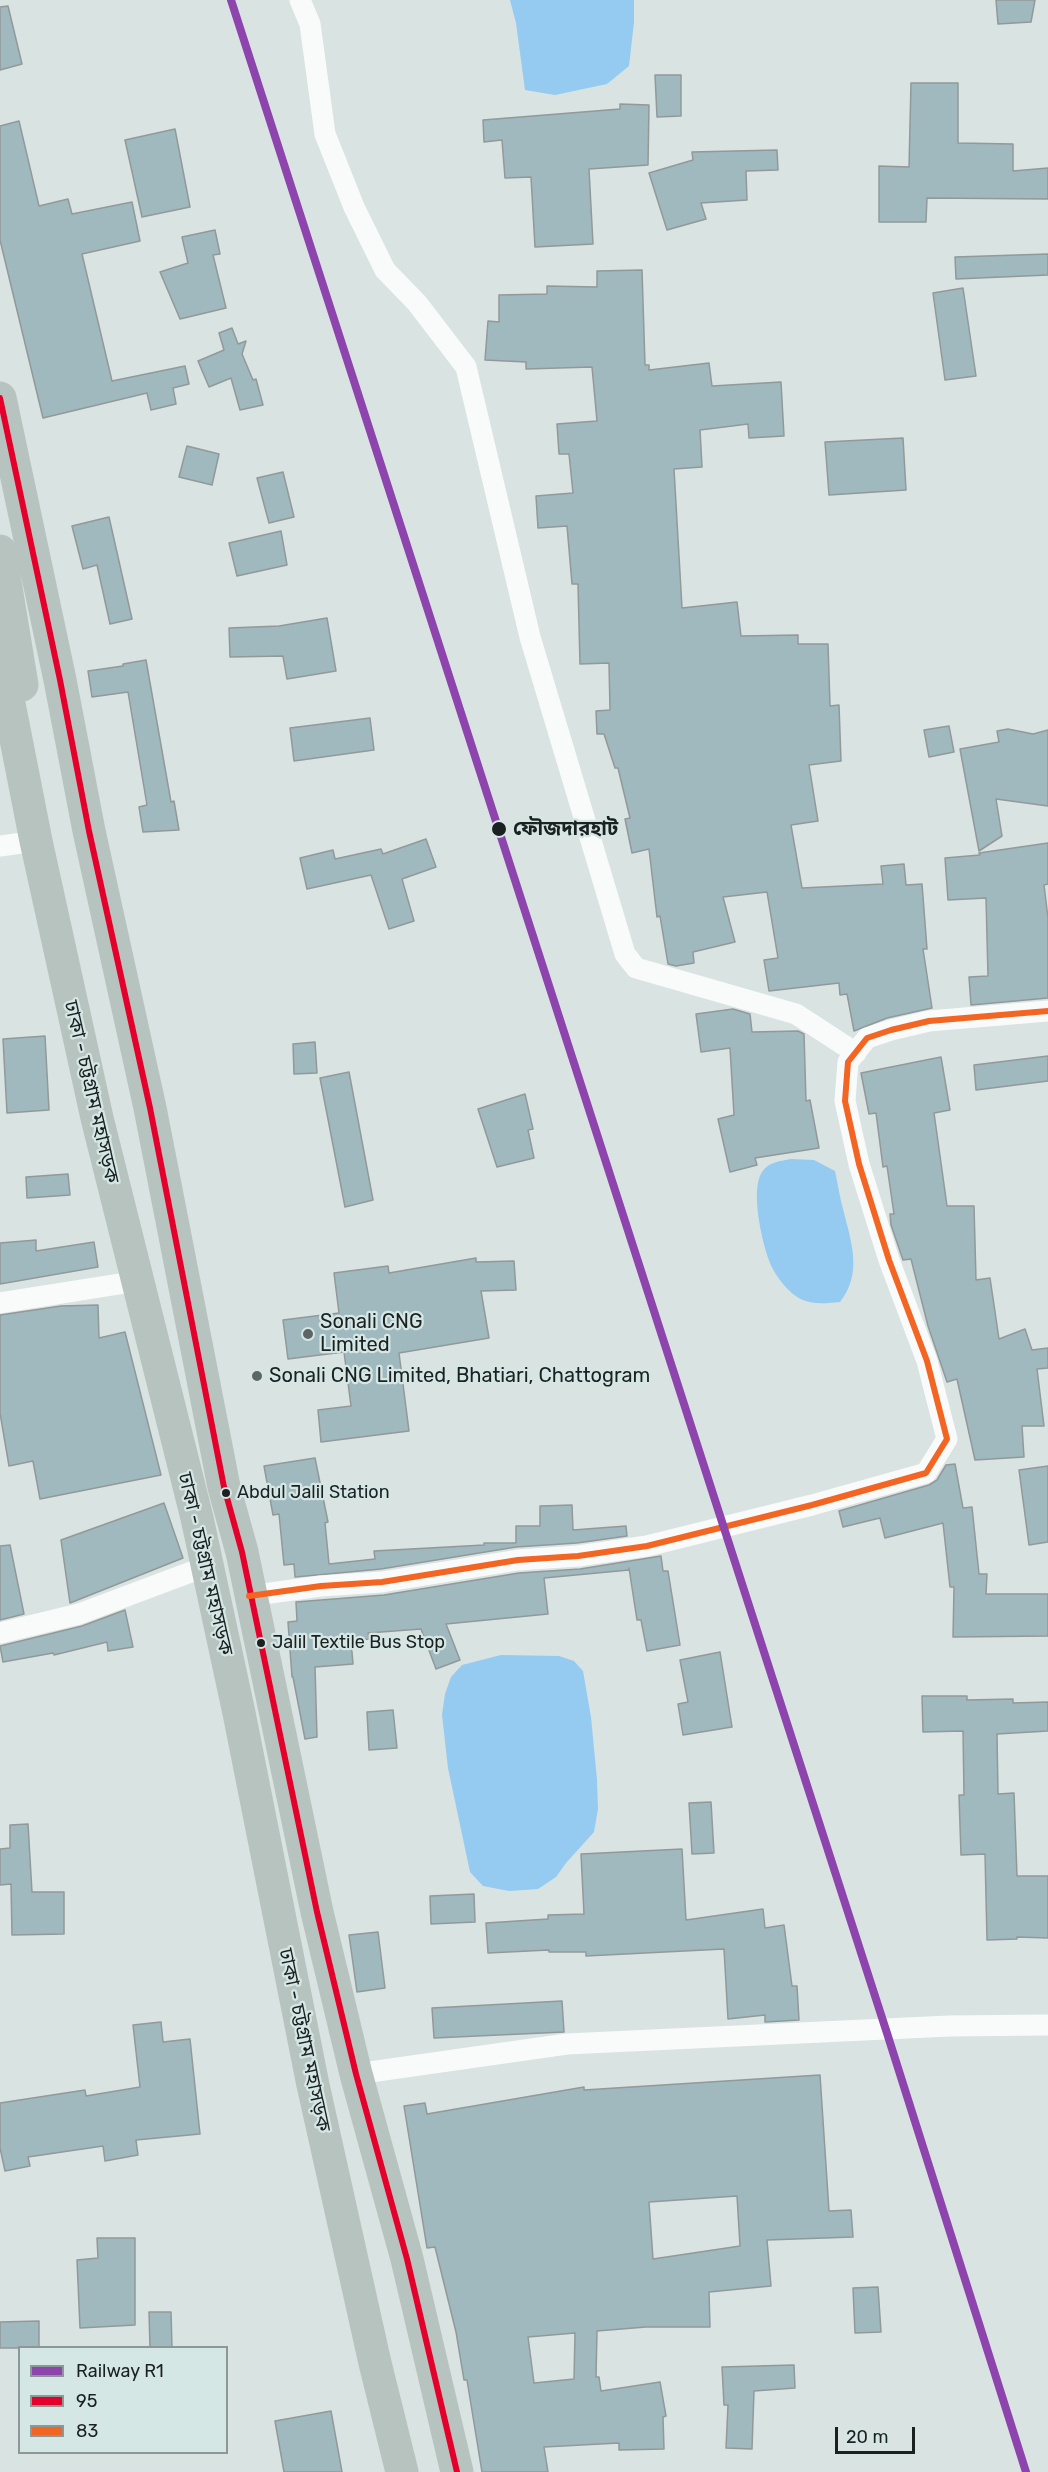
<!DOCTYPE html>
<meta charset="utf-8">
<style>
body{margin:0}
#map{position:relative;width:1048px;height:2472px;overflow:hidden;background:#d9e3e2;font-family:Rubik,sans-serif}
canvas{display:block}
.legend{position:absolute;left:18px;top:2346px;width:210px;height:108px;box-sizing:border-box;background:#d5e7e5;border:2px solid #8b9897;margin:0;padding:8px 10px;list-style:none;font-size:18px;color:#1b2121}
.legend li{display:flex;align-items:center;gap:12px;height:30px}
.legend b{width:30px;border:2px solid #8b9897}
.scale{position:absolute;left:835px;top:2427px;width:80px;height:27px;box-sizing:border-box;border:3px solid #1b2121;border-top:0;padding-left:8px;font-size:18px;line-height:21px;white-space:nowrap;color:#1b2121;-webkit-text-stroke:4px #d5e7e5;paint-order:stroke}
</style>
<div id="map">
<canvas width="1048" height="2472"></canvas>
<ul class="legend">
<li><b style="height:8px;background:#8e44ad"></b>Railway R1</li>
<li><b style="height:8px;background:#e4002b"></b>95</li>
<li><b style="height:8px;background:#f26522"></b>83</li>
</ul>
<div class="scale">20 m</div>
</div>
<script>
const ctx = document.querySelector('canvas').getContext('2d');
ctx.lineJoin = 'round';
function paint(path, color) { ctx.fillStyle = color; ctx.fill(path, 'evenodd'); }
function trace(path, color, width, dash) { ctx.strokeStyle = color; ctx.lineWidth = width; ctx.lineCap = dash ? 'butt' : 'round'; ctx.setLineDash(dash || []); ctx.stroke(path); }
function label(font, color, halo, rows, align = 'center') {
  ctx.font = font + ' Rubik,"Noto Sans Bengali",sans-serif'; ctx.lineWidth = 4.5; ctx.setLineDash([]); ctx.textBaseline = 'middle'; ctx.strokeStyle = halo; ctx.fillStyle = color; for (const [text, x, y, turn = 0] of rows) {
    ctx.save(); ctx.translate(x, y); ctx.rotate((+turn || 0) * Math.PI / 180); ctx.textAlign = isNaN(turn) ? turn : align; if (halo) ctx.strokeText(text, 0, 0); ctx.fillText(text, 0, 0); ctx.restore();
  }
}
paint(new Path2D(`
 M510,0h124v22l-5,44 -22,18 -52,11 -30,-5 -9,-67z
 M791,1159l23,1 21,11c3,14 5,28 9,42 8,31 18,61 -4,89 -12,1 -26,3 -37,-2 -13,-5 -28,-24 -33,-37 -8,-20 -20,-73 -8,-91 6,-10 19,-11 29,-13z
 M501,1655l58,1 15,5 9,10 8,46 6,63 1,29 -4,23 -28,31 -10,14 -18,12 -29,2 -26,-5 -13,-14 -22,-104 -6,-53 3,-21 6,-17 11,-12z`), '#95caf1');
const building = new Path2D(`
 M996,0h39l-4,22 -33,2z
 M8,6l14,58 -22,6v-63z
 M655,75h26v41l-24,1z
 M911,83h47v60l55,1v27l35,-3v31l-121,-1 -1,24h-47v-56l30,1z
 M620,104l29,1 -1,60 -59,4 4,75 -58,3 -4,-70 -26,1 -3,-38 -18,2 -1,-22 137,-11z
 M19,121l20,85 29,-7 4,15 60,-12 8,39 -58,13 30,127 73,-15 4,18 -16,4 3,16 -25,6 -4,-17 -104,25 -43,-178v-114z
 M175,129l15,78 -48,10 -17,-77z
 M777,150l1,20 -32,1 1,29 -46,3 5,16 -39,11 -18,-57 44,-13 -1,-8z
 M215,230l5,24 -7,1 13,53 -46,11 -20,-47 28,-9 -6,-26z
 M1048,254v21l-92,4 -1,-22z
 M642,270l3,95h4v5l60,-7 3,23 69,-4 3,54 -35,2 -1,-14 -48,6 2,37 -28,2 8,139 55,-6 4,34 57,-1v9h30l2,62 9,-1 2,56 -32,4 9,56 -27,4 11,63 81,-4 -2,-18 23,-2 2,21 16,-1 5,65h-4l9,59 -45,10 -33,13 -7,-37 -7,1 -1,-12 -70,8 -5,-31 14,-2 -11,-66 -44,5 12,45 -42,10 1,11 -18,3 -8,-2 -8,-48 -3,1 -8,-68 -17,4 -7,-34 5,-1 -12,-50h-3l-11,-34h-7l-1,-23 14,-1 -1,-47 -29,1 -2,-80h-6l-5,-58 -29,2 -2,-32 37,-3 -4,-39h-10l-2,-30 40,-3 -5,-54 -66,2v-7l-41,-2 3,-39 11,1v-27l48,-1v-8l50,1v-16z
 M963,288l13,88 -31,4 -12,-87z
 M232,328l6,16 8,-3 -4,13 11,26 3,-1 7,26 -23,5 -9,-32 -22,9 -11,-26 26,-11 -5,-17z
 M903,438l3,52 -77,5 -4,-53z
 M187,446l32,8 -7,31 -33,-8z
 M283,472l11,45 -25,6 -12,-45z
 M109,517l23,102 -22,5 -13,-59 -14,4 -11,-43z
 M281,531l6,34 -50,11 -8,-33z
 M327,618l9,53 -49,8 -4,-23 -53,1 -1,-29 50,-2z
 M146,660l25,142 3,-1 5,29 -36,2 -4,-25 8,-2 -19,-113 -36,5 -4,-26 35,-5v-2z
 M370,718l4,32 -80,11 -4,-33z
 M949,726l5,26 -25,5 -5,-27z
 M1008,729l25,5 15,-4v76l-52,-7 6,37 -23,15 -19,-102 39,-7 -2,-11z
 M426,839l10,28 -34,12 12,42 -25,8 -18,-54 -64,14 -7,-31 33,-8 2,9 46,-10 2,5z
 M1048,843v41l-4,1 4,33v80l-77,7 -2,-28 19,-1 -2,-78 -38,2 -3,-42 35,-3 -1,-2z
 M733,1009l17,5 2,18 46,-1 6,3 2,67 4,-1 9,48 -64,10 2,7 -27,7 -12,-53 16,-4 -4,-67 -29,4 -5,-38z
 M45,1036l4,74 -42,3 -4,-74z
 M315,1042l2,31 -23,1 -1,-30z
 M1048,1056v25l-72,9 -2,-25z
 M941,1057l9,53 -16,3 13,93h27l2,74 14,-2 9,61 26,-10 7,21 16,-2v20l-11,1 7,57h-22l2,31 -49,3 -18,-81 -10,3 -19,-56 -17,-67 -8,1 -12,-35 -1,-11h4l-7,-48 -4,1 -7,-54 -7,1 -8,-41z
 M349,1072l24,128 -28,7 -25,-129z
 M525,1094l8,35 -5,1 6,28 -37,9 -19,-58z
 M68,1174l2,21 -43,3 -1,-21z
 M36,1240v11l58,-9 4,25 -98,17v-41z
 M476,1258v4l38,-1 2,29 -35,1 8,47 -90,15 10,78 -88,11 -3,-32 33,-4 -7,-54 -56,7 -5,-39 56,-7 -5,-40 54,-7 1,7z
 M98,1305l1,33 26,-6 36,143 -121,24 -7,-38 -24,5 -9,-53v-98l61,-9z
 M315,1458l13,64 -3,1 4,41 46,-5 -1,-8 110,-6v-2h32v-17h24v-20l32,-1 1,25 53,-4 1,10 -50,7 -61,4 -135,22 -86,8 -1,-13 -10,1 -5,-51 -6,1 -9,-49z
 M955,1464l8,44 9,-1 7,67h8l-1,20h62v42l-95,1 1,-50h-4l-7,-64 -58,15 -5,-20 -37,9 -4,-16 90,-26 8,-5 9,-15z
 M1048,1466v76l-19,3 -10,-75z
 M164,1503l19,55 -113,45 -9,-63z
 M10,1545l14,69 -24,6v-74z
 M661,1556l2,15h5l12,74 -33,6 -6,-31h-4l-8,-52v2l-85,8 4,36 -102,10 14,36 -24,9 -15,-40 -53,4 1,6 -18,2 2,23 -38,3 2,70 -12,2 -12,-62h-1l-4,-55 9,-1 -1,-19 88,-7 135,-22 61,-4z
 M125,1610l8,37 -25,4 -1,-9 -53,13 -1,-2 -50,9 -3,-16 82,-20z
 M720,1652l12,75 -49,8 -5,-31 10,-2 -8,-42z
 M922,1696h45v4l46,-1v4l35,-1v29l-51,3 1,60 16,-1 3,83h31v62l-31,-1v2l-30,1 -2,-86 -24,1 -2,-60h5l-1,-64 -40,1z
 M393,1710l4,38 -28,2 -2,-38z
 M711,1802l3,51 -22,1 -3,-51z
 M28,1824l4,68h32v42l-52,1 -1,-51 -11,1v-36l10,-1v-23z
 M682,1849l4,71 77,-11 2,19 19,-3 8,61h5l2,34 -34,2v-7l-37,4 -4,-70 -138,7v-4h-37v-2l-61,3 -2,-30 62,-4v-4l36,-1 -3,-60z
 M474,1894l1,28 -44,2 -1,-28z
 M378,1932l7,56 -28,4 -8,-57z
 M562,2001l2,31 -130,6 -2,-30z
 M161,2022l2,20 27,-3 10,95 -64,6 2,15 -33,6 -2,-15 -75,11 2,9 -25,5 -5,-23v-45l85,-13 1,6 54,-9 -7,-62z
 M820,2075l9,136 22,-1 2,27 -86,3 4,46 -62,6 1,35h-64l-49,4 -1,46h3l2,14 59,-9 6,34 -3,1 1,32 -45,1v-7l-75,4 4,25h-66l-15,-92h-3l-8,-48 -21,-85 -8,1 -23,-142 21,-3 2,11 157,-27v3zM737,2196l3,50 -87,13 -4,-57zM575,2333l-1,46 -40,4 -6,-46z
 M97,2238h38v87l-55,3 -3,-68 21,-2z
 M878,2287l3,45 -26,1 -2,-45z
 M149,2312h22l1,36h-22z
 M39,2321v27h-39v-26z
 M794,2365l1,23 -41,3 -2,58 -26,-1 2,-43h-4l-2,-38z
 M331,2411l11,61h-58l-9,-51z`);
paint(building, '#9fb9be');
trace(building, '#929999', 1.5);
trace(new Path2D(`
 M300,0l10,24 15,110 29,73 31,63 32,33 49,64 64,270 95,317 11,14 160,46 60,39
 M0,846l36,-5
 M0,1303l138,-22
 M249,1596l72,-10 61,-4 136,-22 60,-4 69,-10 165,-41 114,-32 21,-34 -20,-78 -38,-101 -30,-96 -14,-63 3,-39 19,-24 24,-8 38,-9 119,-10
 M0,1633l79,-19 128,-48
 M356,2074l211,-30 382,-18 99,-1`), '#f9fbfb', 21);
trace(new Path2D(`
 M0,398l60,282 29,151 61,277 74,379 18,65 75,360 39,162 51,185 50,213
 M0,551l22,134
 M0,658l36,183 61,277 100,400 42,195 74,372 62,278 27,109`), '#b7c3bf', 33);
trace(new Path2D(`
 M0,398l60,282 29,151 61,277 74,379 18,65 75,360 39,162 51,185 50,213`), '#e4002b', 6);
trace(new Path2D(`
 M249,1596l72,-10 61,-4 136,-22 60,-4 69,-10 165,-41 114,-32 21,-34 -20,-78 -38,-101 -30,-96 -14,-63 3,-39 19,-24 24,-8 38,-9 119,-10`), '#f26522', 6);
trace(new Path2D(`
 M231,0l655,2030 140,442`), '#8e44ad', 8);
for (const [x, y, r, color] of [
 [499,829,8,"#1b2121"],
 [308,1334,6,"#5e6565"],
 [257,1376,6,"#5e6565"],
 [226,1493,5,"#1b2121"],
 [261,1643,5,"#1b2121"]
]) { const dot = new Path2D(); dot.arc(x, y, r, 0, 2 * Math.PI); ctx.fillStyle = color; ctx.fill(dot); trace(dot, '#d5e7e5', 2); }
label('18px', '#1b2121', '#d5e7e5', [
 ["Abdul Jalil Station",237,1493],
 ["Jalil Textile Bus Stop",272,1643]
], 'left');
label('bold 20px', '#1b2121', '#d5e7e5', [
 ["ফৌজদারহাট",513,829]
], 'left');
label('20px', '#1b2121', '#d5e7e5', [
 ["ঢাকা - চট্টগ্রাম মহাসড়ক",91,1092,77],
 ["ঢাকা - চট্টগ্রাম মহাসড়ক",205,1564,77],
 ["ঢাকা - চট্টগ্রাম মহাসড়ক",304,2040,78]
]);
label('20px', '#1b2121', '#d5e7e5', [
 ["Sonali CNG",320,1322],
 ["Limited",320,1345],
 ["Sonali CNG Limited, Bhatiari, Chattogram",269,1376]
], 'left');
</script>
